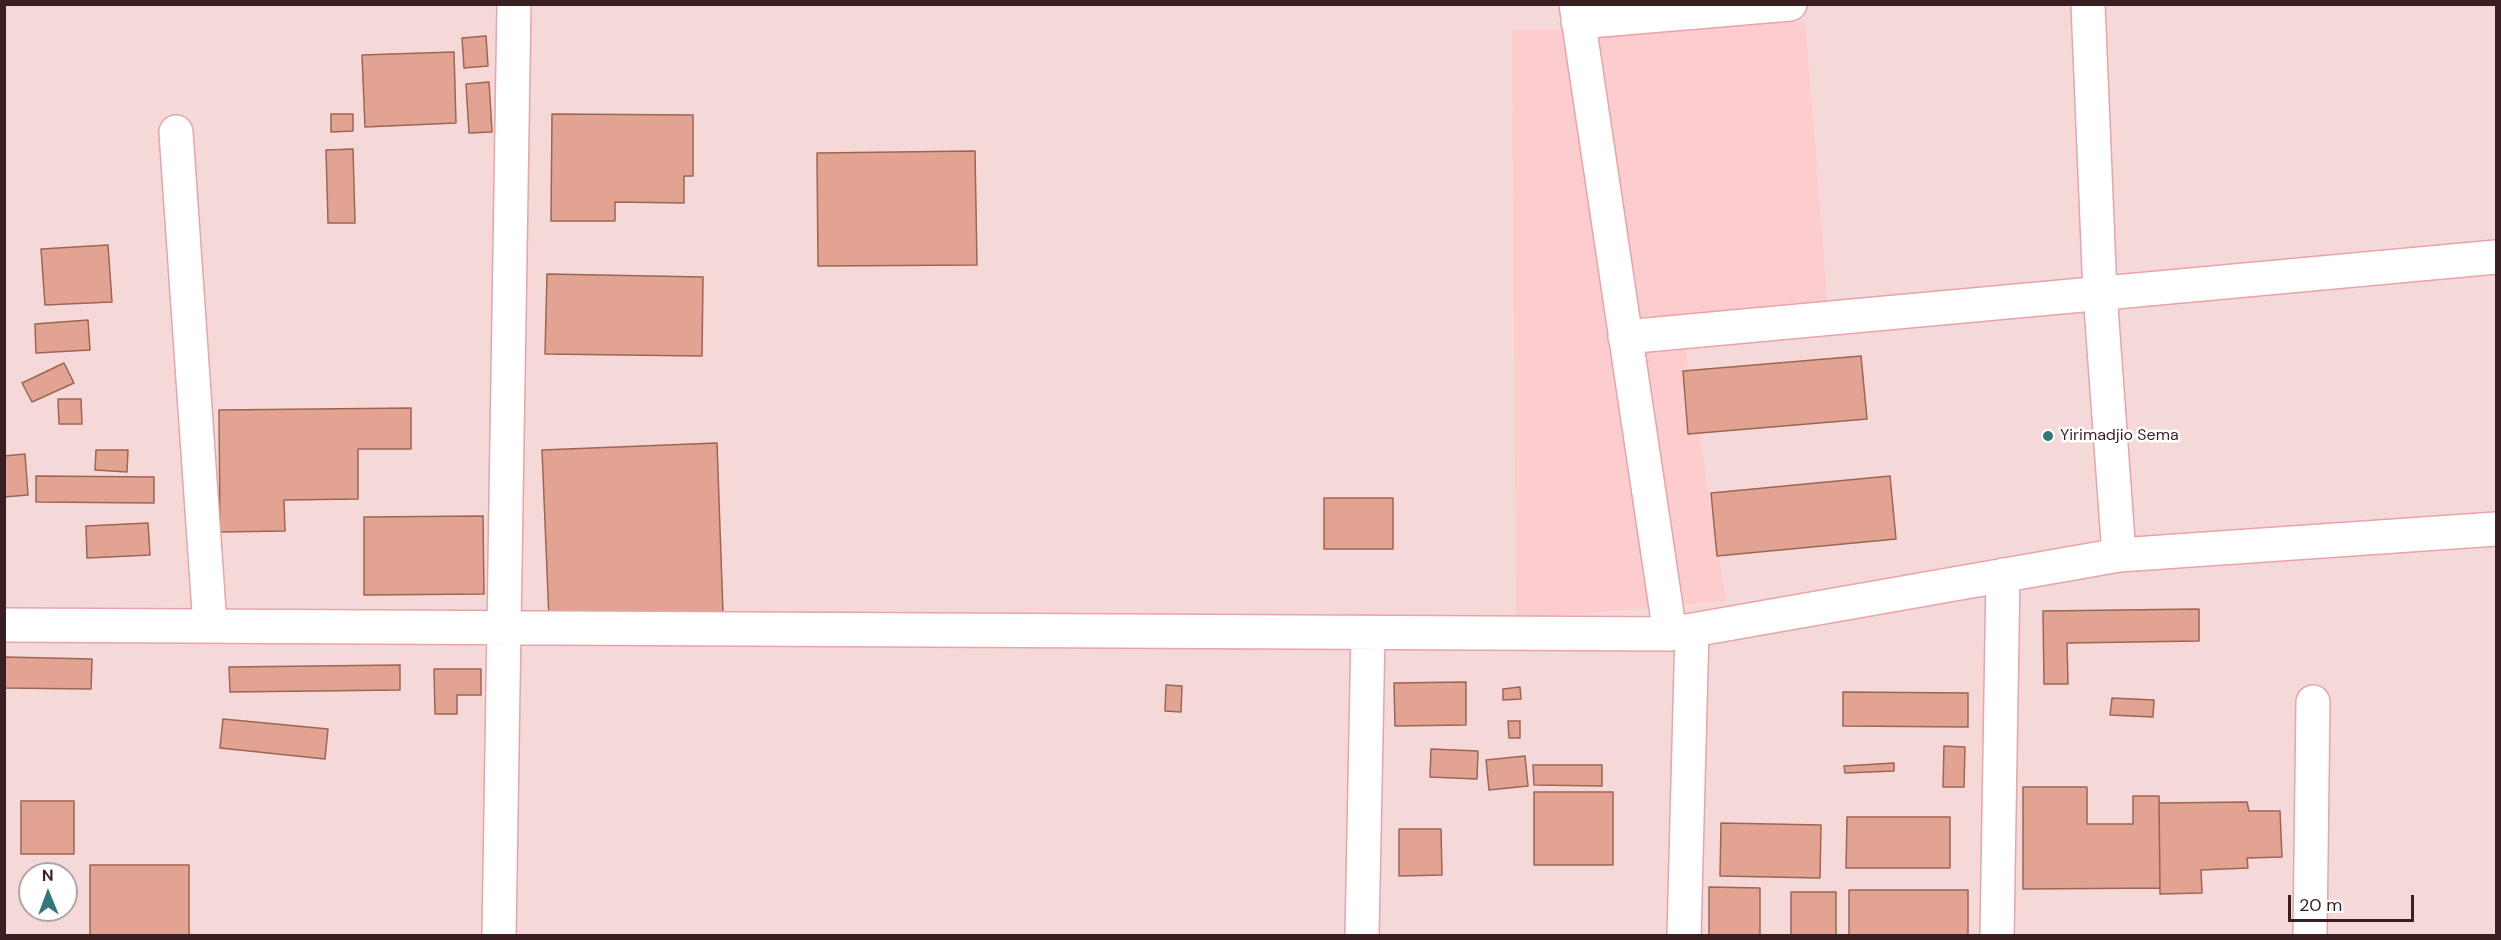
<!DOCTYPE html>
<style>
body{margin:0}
#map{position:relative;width:2501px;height:940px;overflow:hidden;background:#f5d9d9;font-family:"DM Sans",sans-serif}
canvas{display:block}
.frame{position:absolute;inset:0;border:6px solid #391f21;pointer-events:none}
.north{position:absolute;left:18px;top:862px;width:60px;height:60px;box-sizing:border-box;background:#fff;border:2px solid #b0a5a6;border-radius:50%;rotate:359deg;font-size:16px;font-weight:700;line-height:24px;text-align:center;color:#391f21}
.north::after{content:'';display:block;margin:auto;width:21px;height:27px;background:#30797a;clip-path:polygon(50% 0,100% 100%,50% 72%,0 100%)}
.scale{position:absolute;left:2288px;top:895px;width:126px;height:27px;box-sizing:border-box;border:3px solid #391f21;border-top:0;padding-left:8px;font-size:18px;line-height:21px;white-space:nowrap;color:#391f21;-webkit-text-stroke:4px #fff;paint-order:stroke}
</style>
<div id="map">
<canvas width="2501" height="940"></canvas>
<div class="frame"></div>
<div class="north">N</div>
<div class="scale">20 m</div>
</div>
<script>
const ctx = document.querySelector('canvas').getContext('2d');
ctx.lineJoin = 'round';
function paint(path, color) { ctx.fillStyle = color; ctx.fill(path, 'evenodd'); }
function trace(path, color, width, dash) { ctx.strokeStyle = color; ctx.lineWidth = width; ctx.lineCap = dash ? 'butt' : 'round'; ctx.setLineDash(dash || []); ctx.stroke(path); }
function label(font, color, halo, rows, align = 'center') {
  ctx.font = font + ' "DM Sans",sans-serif'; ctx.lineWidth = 5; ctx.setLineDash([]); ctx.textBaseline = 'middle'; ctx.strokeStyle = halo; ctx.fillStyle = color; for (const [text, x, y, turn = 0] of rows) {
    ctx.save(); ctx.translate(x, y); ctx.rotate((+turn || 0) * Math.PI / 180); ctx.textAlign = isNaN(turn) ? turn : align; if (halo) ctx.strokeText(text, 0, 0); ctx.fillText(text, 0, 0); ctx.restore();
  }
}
paint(new Path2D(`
 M1805,22l25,313 -145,14 41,252 -210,18 -4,-589z`), '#fcccce');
const building = new Path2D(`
 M486,36l2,30 -24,2 -2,-30z
 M454,52l2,71 -91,4 -3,-72z
 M489,82l3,50 -23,1 -3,-49z
 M331,114h22v17l-22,1z
 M552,114l141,1v61h-9v27l-69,-1v19h-64z
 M353,149l2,74h-27l-2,-73z
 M975,151l2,114 -159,1 -1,-113z
 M108,245l4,57 -67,3 -4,-56z
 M547,274l156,3 -1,79 -157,-2z
 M88,320l2,30 -54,3 -1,-29z
 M1861,356l6,63 -179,15 -5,-63z
 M64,363l10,20 -42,19 -10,-19z
 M58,399h23l1,25h-23z
 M411,408v41h-53v50l-74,1 1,31 -65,1 -1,-122z
 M717,443l6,170 -174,6 -7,-169z
 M96,450h32l-1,22 -32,-2z
 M25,454l3,41 -24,2v-41z
 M36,476l118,1v26l-118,-1z
 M1890,476l6,63 -179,17 -6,-63z
 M1324,498h69v51h-69z
 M483,516l1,78 -120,1v-78z
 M148,523l2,32 -63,3 -1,-32z
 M2199,609v32l-132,2 1,41h-24l-1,-73z
 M4,657l88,2 -1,30 -87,-1z
 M400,665v25l-170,2 -1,-25z
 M434,669h47v26h-24v19h-22z
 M1466,682v43l-71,1 -1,-43z
 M1166,685l16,1 -1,26 -16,-1z
 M1520,687l1,12 -18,1v-11z
 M1843,692l125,1v34l-125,-1z
 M2112,698l42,2 -1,17 -43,-2z
 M223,719l105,10 -3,30 -105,-11z
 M1508,721h12v17h-11z
 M1944,746l21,1 -1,40h-21z
 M1431,749l47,2 -1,28 -47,-2z
 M1525,756l3,30 -39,4 -3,-30z
 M1894,763v8l-49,2 -1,-7z
 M1533,765h69v21l-68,-1z
 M2023,787h64v37h46v-28h26l1,92 -137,1z
 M1534,792h79v73h-79z
 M21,801h53v53h-53z
 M2247,802l2,9h31l2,46 -35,1 1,10 -47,2 1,23 -42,1 -1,-91z
 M1847,817h103v51h-104z
 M1721,823l100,2 -1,53 -100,-2z
 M1399,829h42l1,46 -43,1z
 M90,865h99v71h-99z
 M1709,887l51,1v48h-51z
 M1849,890h119v46h-119z
 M1791,892h45v44h-45z`);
paint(building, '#e3a392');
trace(building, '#9e6454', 1.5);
const street = new Path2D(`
 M1576,4l94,630
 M2088,4l12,289 19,262
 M1578,22l212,-18
 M176,132l34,494
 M1625,337l871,-80
 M4,625l1666,9 449,-79 377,-26
 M499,936l15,-932
 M1362,936l6,-303
 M1684,936l8,-306
 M1997,936l6,-361
 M2310,936l3,-234`);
trace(street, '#e8a4a8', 36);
trace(street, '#fff', 33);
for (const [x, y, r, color] of [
 [2048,436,6,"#30797a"]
]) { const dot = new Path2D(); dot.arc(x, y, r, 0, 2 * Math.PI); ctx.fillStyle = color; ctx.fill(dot); trace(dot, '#fff', 2); }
label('16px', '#391f21', '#fff', [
 ["Yirimadjio Sema",2060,436]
], 'left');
</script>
